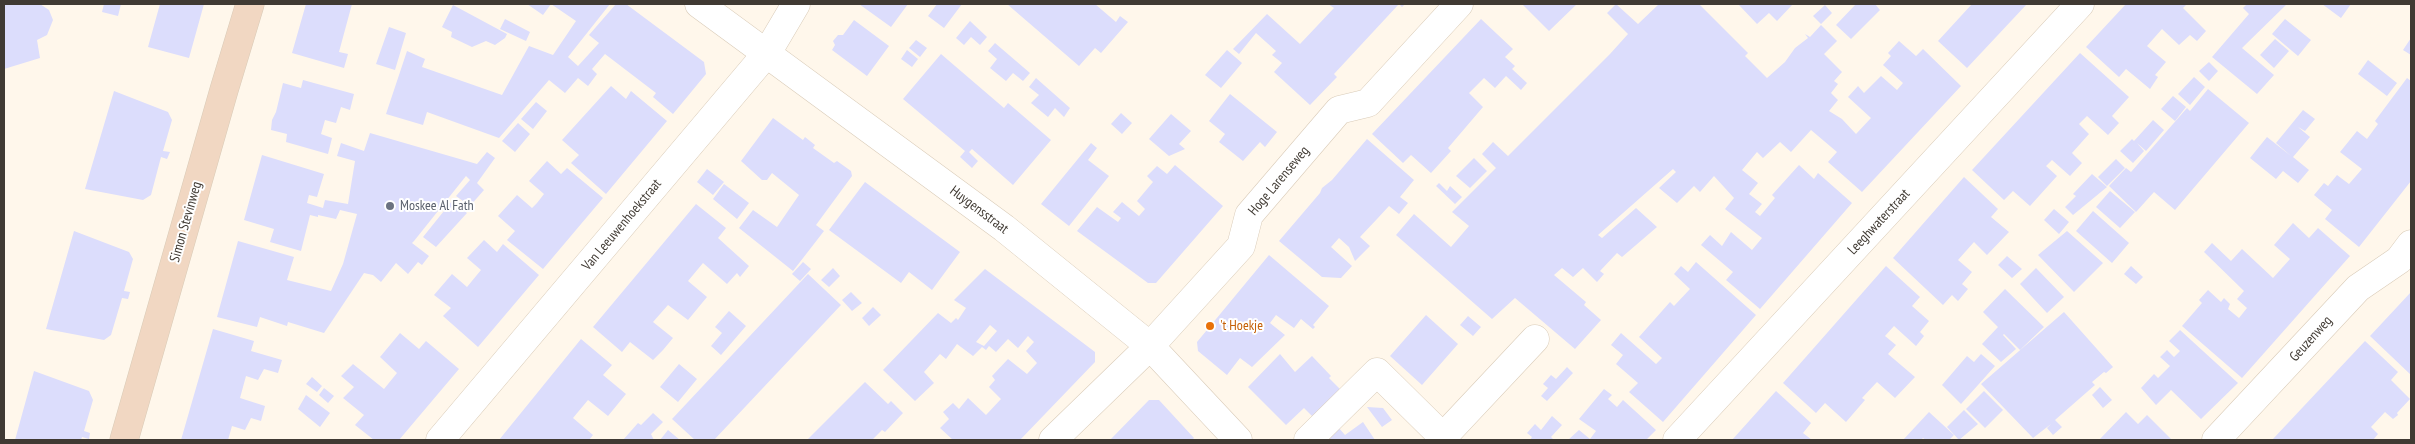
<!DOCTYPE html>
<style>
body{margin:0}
#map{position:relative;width:2415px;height:444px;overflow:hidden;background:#fff7eb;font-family:"PT Sans Narrow",sans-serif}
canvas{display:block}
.frame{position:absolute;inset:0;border:5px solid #403a33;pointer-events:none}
</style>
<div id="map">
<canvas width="2415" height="444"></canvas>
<div class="frame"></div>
</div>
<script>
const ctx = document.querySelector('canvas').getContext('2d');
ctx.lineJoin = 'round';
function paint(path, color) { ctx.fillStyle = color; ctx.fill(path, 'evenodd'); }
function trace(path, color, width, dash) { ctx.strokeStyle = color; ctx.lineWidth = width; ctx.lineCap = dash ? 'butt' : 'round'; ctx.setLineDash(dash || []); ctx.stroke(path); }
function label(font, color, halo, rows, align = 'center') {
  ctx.font = font + ' "PT Sans Narrow",sans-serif'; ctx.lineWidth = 4; ctx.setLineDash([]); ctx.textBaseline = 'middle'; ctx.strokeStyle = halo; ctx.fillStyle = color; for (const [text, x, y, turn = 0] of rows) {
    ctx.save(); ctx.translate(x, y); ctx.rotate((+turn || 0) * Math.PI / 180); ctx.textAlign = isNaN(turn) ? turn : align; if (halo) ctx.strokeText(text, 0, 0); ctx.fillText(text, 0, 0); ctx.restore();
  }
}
paint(new Path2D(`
 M4,4h36l9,6 4,10 -6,15 -10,5 3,18 -36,11z
 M104,4h17l-3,12 -16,-4z
 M160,4h44l-15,54 -41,-11z
 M306,4h46l-13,48 9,2 -4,14 -52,-15z
 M527,4h83l-42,53 10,9 21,-23 -10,-8 27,-31h10l78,58 2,12 -33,40 -20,-17 3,-4 -51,-39 -13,15 5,5 -9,12 -10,-8 -13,15 -16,-13 -50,58 -72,-26 -4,13 -37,-11 21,-63 18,8 -3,8 80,28 27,-49 24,9 23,-34 -25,-17 -8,11z
 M859,4h49l-17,23z
 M937,4h25l-18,24 -16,-12z
 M1007,4h88l21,18 4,-6 8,6 -27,31 -6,-5 -16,18z
 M1328,4h77l-3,3 -3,-3 -65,70 3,3 -27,28 -36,-33 8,-9 -10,-8 4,-4 -20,-18 -17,21 -6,-5 34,-35 33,30 34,-36z
 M1522,4h55l-28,27z
 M1616,4l22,20 21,-20h40l49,49 -3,3 22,22 18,-16 10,-14 13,-10 -3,-4 5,3 11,-12 16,16 -13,13 18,18 -8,9 4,3 -7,9 7,7 -9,11 13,8 14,15 15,-16 -23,-21 10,-11 6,7 17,-17 16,14 6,-7 -20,-18 8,-9 -3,-3 11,-12 17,15 7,-7 38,37 -99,106 -34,-30 9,-10 -26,-22 -20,22 -11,-10 -17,16 -6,-6 -15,18 16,13 -9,11 13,10 -7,8 5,4 15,-18 -3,-3 27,-30 15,14 4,-6 34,30 -92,106 -34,-29 7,-8 -32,-27 9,-10 12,11 9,-14 21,18 10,-12 -37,-29 9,-11 -20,-22 -14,16 -6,-6 -17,17 -18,-15 17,-16 -3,-3 -75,66 4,3 34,-30 21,19 -35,30 -5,-4 -17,18 4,3 -7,8 -14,-14 -10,9 -11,-9 -8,7 32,27 -2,3 17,15 -26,29 -60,-51 -23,21 -96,-84 18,-21 37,33 18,-21 -17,-14 44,-44 -14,-14 11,-12 15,14 102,-102 18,-20 -21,-21z
 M1738,4h55l-16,17 -8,-8 -12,11z
 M1856,4h19l5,6 -29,29 -15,-14z
 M1972,4h55l-60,64 -29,-27z
 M2126,4h61l-4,4 23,23 -9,10 -7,-6 -11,10 -17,-16 -15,17 19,16 -11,13 3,2 -8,12 -24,-20 -7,8 -33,-30z
 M2247,4h40l-45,44 32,27 -17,19 -45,-37 37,-43 -6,-6z
 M2322,4h29l-10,14z
 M453,5l54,29 -2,4 -10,7 -9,-4 -14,6 -21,-10 1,-5 -10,-5z
 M1825,5l7,8 -11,11 -8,-8z
 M505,19l25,13 -4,9 -26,-12z
 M1481,19l32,30 -8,8 10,9 -3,3 15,14 -6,7 -15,-14 -11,12 -11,-10 -15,15 14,14 -35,41 3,3 -20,22 -20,-18 -8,8 -31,-29z
 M2285,19l26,21 -13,16 -26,-22z
 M854,20l35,26 -22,30 -35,-26 3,-5 -2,-4 5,-6h5z
 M970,21l17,16 -7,8 -9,-8 -7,8 -8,-7z
 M389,27l17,6 -11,37 -19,-6z
 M2411,38v17l-8,-5z
 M2275,39l14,12 -15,17 -14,-13z
 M916,40l11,8 -7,9 -11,-9z
 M995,43l35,30 -7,8 -10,-8 -7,8 -16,-13 7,-9 -9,-8z
 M907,50l11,9 -6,8 -11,-8z
 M1227,50l15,13 -21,25 -16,-13z
 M2080,53l49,44 -17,19 7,7 -11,12 -21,-19 -8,8 10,10 -17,19 10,10 -12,13 -18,-16 -6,6 11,10 -27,30 -17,-15 -9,9 -32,-30z
 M941,54l63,54 4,-5 43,37 -38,45 -41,-36 -3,3 9,9 -6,7 -12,-11 5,-6 -62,-52z
 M2368,60l29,23 -10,13 -29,-22z
 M2209,62l9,9 -9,10 -10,-10z
 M2194,77l11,10 -15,18 -12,-11z
 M1036,78l34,30 -6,9 -9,-9 -7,9 -17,-14 8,-8 -10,-8z
 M2407,78l4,3v100l-52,66 -34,-28 7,-9 -18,-15 10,-12 4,3 9,-11 12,9 13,-15 -22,-17 17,-21 10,8 11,-15 -3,-3z
 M303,80l51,14 -4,16 -9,-3 -5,16 -11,-3 -4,14 11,4 -4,16 -42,-12 1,-8 -16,-4 1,-10 4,-8 7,-29 18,5z
 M611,86l15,13 5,-8 36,30 -61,73 -35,-31 8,-8 -17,-15z
 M2208,89l41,34 -74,87 -21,-18 -18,20 -27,-26 17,-18 5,4 56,-64 3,3z
 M114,91l54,21 4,8 -9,31 7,1 -3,7 -6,-2 -10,38 -8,5 -58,-11z
 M1230,94l47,38 -12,15 -5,-5 -17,19 -24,-19 6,-8 -16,-13z
 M2173,96l13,11 -11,14 -14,-12z
 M536,102l11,9 -14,18 -12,-10z
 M2303,110l12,9 -10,12 -7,-4 12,10 -17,20 16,13 -11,13 -15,-12 -7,8 -26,-21 17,-21 24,19 -15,-13z
 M1121,113l11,10 -10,11 -11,-10z
 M1171,114l20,17 -12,13 6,5 -16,7 -20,-17z
 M773,118l30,22 2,-3 10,8 -2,3 21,15 3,-2 14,10 1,5 -36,49 8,6 -31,40 -54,-43 14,-18 24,17 22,-32 -27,-22 -5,7h-5l-21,-19z
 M2153,120l11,10 -18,21 -9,-8 7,8 -11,12 -13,-12 12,-12 2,2z
 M518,123l12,11 -15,18 -13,-11z
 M370,133l107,31 10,-12 8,6 -18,25 7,7 -14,16 -14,-10 14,-16 -4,-4 -52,65 -2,2 17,13 -7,9 -4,-3 -10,12 -12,-11 -15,19 -8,-7 -9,-2 -40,60 -36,-11 -1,4 -27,-9 -3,10 -40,-10 21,-76 56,16 -7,23 44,11 12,-27 14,-50 -17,-4 -4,9 -18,-4v2l-8,-2 -9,36 -31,-9 4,-13 -30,-9 18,-65 62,19 -7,23 -8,-2 -2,8 16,5 2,-8 23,4 7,-43 -18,-5 4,-13 23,8z
 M1367,139l47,41 -14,17 8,6 -9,11 -10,-8 -12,13 -17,18 10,9 -15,15 -6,-14 -10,-9 -8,9 21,19 -11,12 -19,-1 -43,-36 41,-48 2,-5 10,-8z
 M1091,143l6,5 -9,12 21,16 -40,50 -28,-22z
 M1474,158l13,13 -17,17 -14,-12z
 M2116,159l9,9 -18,18 -9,-9z
 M547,161l14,13 6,-6 36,30 -60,71 -36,-29 8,-9 -17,-15 19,-21 15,13 5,-5 7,-9 -15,-13z
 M1175,165l48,41 -67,77h-8l-71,-52 20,-24 21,15 3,-4 -8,-6 9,-10 17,14 6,-7 -8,-8 16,-19 -6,-6 10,-10 10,8z
 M707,169l17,13 -11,13 -16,-13z
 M2092,174l15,13 -34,28 -8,-8 11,-11 -3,-2z
 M1964,177l34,32 -7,8 18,15 -22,23 -13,-13 -16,18 14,12 -10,12 6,5 -10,12 -6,-6 -9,10 -50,-47z
 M865,182l95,70 -28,38 -23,-18 -8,11 -72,-53z
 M1439,183l8,8 3,-5 12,11 -7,7 -19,-18z
 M724,184l25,19 -12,16 -24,-20z
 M2110,191l25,21 -15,16 -24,-21z
 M452,201l15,12 -31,34 -13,-10z
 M696,204l30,24 -8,10 31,28 -9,11 -3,-4 -10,11 -24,-21 -15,18 19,16 -19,23 -20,-15 -15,17 20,16 -10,12 -10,10 -23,-18 -8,10 -29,-25z
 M2054,209l15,13 -10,12 -15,-14z
 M2093,211l36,32 -17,20 -36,-32z
 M2293,223l16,15 9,-10 32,28 -108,122 -60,-52 20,-23 -3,-3 9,-10 13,12 3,-4 6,6 -2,5 11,9 8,-10 -10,-9 7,-8 -40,-39 8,-9 19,18 11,-12 31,29 17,-19 -16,-14z
 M74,231l55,21 4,7 -9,32 6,1 -2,7 -6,-1 -11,37 -7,5 -58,-11z
 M2067,231l36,32 -29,29 -36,-37z
 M484,240l13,12 6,-8 36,31 -61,72 -35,-31 8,-8 -17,-13 18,-21 15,13 14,-17 -14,-12z
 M1269,255l60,51 -16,19 2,2 -2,2 -12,-10 -7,9 -18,-13 -6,8 15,12 -33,32 -12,-9 -13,17 -29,-24 -1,-9z
 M2007,256l15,13 -10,9 -14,-13z
 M803,262l8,7 -11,12 -8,-7z
 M1696,262l60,53 -93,107 -34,-30 9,-9 -22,-19 7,-9 -12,-10 10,-12 35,31 6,-6 -23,-21 31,-35 4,4 16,-17 -16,-15 7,-8 7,6z
 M1886,266l34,31 -8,9 17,15 -9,11 4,4 -8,10 -22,-20 -9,10 11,9 -8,9 27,23 -20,21 -18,-16 -15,16 3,2 -19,22 -21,-19 -9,10 -33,-30z
 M2131,266l12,11 -7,7 -12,-10z
 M833,268l7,8 -11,11 -8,-7z
 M2036,268l28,29 -17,16 -27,-29z
 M985,269l110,83v10l-75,78h-67l-13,-12 9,-9 -6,-7 10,-9 6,6 9,-11 18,17 15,-16 -12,-12 6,-7 -3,-4 16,-17 19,15 10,-11 -11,-12 8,-9 -6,-6 -10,12 -10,-9 -12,13 -7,-6 -3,4 -4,-3 -9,9 -16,-12 -11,15 -6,-5 -16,18 10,11 -19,18 -32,-31 55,-57 13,10 5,-5 2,2 8,-12 -12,-8zM990,325l7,6 -13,15 -8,-4z
 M808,274l33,31 -127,135h-19l-23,-21z
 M2005,289l39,38 -24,23 -16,-16 -1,1 13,14 -15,13 -19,-18 16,-17 -15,-15z
 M851,292l11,11 -10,8 -10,-11z
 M2411,292v83l-41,-39z
 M873,307l8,8 -12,11 -7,-8z
 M729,311l17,15 -25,29 -10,-9 11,-13 -7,-6z
 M2064,312l49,55 -7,6 -2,-1 -12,10 3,3 -40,35 7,7 -9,8 -6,-7 4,-4 -18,14 -52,-54z
 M1426,315l32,29 -36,41 -32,-29z
 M1468,316l13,11 -8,9 -13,-11z
 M213,329l41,12 -3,10 31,9 -4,13 -14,-4 -6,11 -12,-4 -6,22 25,8 -4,15 -10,-3 -6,12 -13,-4 -4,14h-47z
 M2180,330l58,53 -37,36 -30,-29 -15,15 -15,-17 13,-14 4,4 12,-12 -10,-9 7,-7 7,7 6,-6 -11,-10z
 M400,333l19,16 7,-8 33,28 -60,71h-25l-19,-15 9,-10 -21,-17 11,-11 -13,-11 12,-12 31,25 13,-16 -17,-16z
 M581,339l31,26 -9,10 23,19 -18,22 -20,-16 -15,18 20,17 -4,5h-90z
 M2365,341l33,31 -7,8 19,19 -13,14 1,2 -5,4 -8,-7 -14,15 7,7 -5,6h-101z
 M1280,354l15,18 17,-16 19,20 -2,2 14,14 -31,24 -8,-8 -18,17 -38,-38z
 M1981,354l14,12 -34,38 -19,-19 25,-29 7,6z
 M679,364l18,15 -19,23 -18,-15z
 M1567,367l6,6 -26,28 -6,-5 7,-8 -5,-4 8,-9 5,4z
 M34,371l55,20 4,9 -9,31 6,2 -1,6 -7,-2 -1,3h-66z
 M312,377l10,9 -5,6 -11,-8z
 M865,382l23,22 3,-3 12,12 -18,19 -3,-2 -10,10h-65z
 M2100,387l12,13 -9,8 -11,-13z
 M324,388l10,8 -6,7 -9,-8z
 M1604,389l8,6 -4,4 9,8 6,-7 33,30 -10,10h-78l11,-10 11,9 6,-8 -17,-12z
 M1776,391l35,32 -8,10 9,7h-80z
 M1984,391l19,19 -18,18 -19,-19z
 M306,395l24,18 -10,14 -22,-18z
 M1149,400h10l35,38 -2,2h-82z
 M1367,407l16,1 9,12 -10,7z
 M1964,410l14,14 -19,16 -12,-13z
 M1929,412l25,23 -5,5h-23l-3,-2 -2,2h-18z
 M2126,412l12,12 9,-9 25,25h-73z
 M653,413l10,9 -12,12 3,6h-31l15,-17 3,2z
 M1552,416l10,9 -11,12 3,3h-24l2,-3 -5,-4 8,-9 6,6z
 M1363,422l12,18h-56l19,-13 7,8z
 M668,430l12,10h-20z`), '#dcddfc');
const street = new Path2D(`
 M699,4l305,224 146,118 88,94
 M1443,437l92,-98
 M440,440l327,-387 29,-49
 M1053,440l97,-94 91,-100 8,-31 90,-105 29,-7 91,-99
 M1308,440l69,-68 69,68
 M1677,440l403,-436
 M2216,440l142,-152 41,-28 12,-16`);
const secondary = new Path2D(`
 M124,440l100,-350 26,-86`);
trace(street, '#d9cbb8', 29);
trace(secondary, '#d9cbb8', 29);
trace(street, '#fff', 28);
trace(secondary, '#f1d7c2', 28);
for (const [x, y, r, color] of [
 [390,206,5,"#6b7280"],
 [1210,326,5,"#e8710a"]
]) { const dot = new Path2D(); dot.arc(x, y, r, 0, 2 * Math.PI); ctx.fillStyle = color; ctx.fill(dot); trace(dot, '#fff', 2); }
label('14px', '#403a33', '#fff', [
 ["Hoge Larenseweg",1279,181,-50],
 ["Huygensstraat",979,210,37],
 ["Simon Stevinweg",186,222,-74],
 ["Leeghwaterstraat",1879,222,-47],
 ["Van Leeuwenhoekstraat",622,225,-50],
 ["Geuzenweg",2311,339,-48]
]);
label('14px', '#5b616d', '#fff', [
 ["Moskee Al Fath",400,206]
], 'left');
label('14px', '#c56008', '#fff', [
 ["'t Hoekje",1220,326]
], 'left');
</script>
